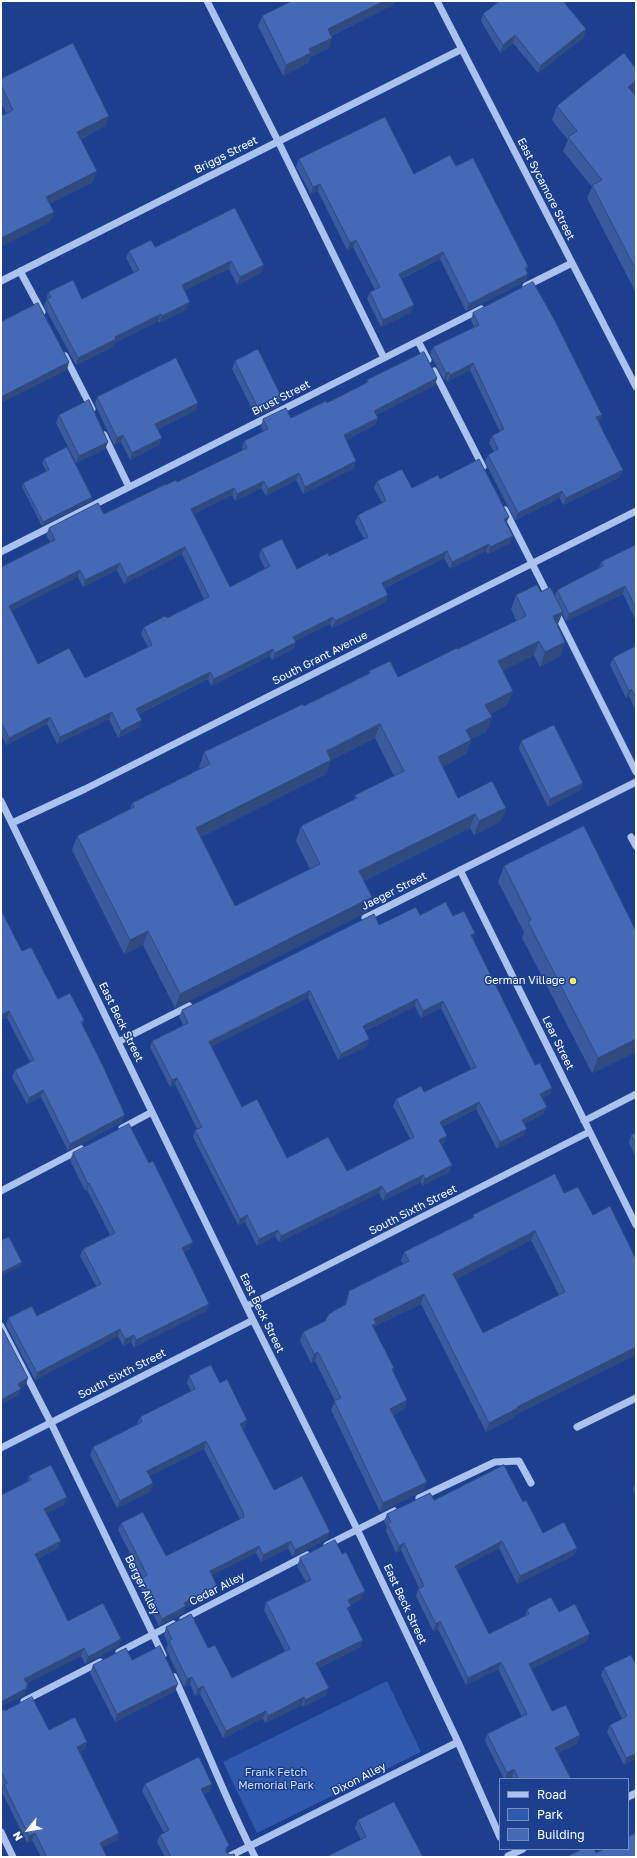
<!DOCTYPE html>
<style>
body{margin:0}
#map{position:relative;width:637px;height:1858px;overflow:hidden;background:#1c408f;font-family:"Golos Text",sans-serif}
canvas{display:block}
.frame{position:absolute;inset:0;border:2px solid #fff;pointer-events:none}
.legend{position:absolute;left:499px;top:1778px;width:130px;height:72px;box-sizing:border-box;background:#1c408f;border:1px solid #778cbc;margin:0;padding:5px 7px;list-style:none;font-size:12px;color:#fff}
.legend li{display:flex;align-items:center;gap:8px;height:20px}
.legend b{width:20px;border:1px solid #778cbc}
.north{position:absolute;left:8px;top:1810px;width:40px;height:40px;-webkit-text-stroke:3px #1c408f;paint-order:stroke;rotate:240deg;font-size:11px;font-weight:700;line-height:16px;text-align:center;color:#fff}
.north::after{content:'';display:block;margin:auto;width:14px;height:18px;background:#fff;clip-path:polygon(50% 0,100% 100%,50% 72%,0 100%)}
</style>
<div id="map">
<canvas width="637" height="1858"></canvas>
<div class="frame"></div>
<ul class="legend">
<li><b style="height:5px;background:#abc1ee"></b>Road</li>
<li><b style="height:11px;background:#2f59ad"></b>Park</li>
<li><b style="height:11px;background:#4469b7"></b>Building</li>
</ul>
<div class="north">N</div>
</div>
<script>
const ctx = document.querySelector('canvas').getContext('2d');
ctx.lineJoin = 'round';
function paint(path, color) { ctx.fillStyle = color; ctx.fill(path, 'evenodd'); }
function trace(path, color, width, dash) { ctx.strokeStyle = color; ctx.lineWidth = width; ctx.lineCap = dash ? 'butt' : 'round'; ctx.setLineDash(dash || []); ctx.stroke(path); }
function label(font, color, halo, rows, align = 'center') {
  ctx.font = font + ' "Golos Text",sans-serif'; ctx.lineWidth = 3; ctx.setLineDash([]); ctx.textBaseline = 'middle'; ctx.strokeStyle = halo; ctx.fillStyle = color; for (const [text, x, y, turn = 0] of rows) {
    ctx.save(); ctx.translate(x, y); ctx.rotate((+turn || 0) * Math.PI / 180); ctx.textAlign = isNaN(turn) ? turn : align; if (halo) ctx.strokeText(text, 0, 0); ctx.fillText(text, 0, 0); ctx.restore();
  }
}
paint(new Path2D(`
 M387,1681l34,71 -164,81 -34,-71z`), '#2f59ad');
trace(new Path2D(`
 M207,1l71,140 106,217
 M437,1l199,386
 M20,271l22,41
 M1,281l461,-232
 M526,286l46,-23
 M418,341l10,19
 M65,356l27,53
 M434,371l49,96
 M104,435l25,52
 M505,510l44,87
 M1,552l480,-243
 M555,610l81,162
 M1,801l252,519 104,209 101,213 42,95
 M12,823l73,-34 551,-278
 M631,837l5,9
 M460,870l176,355
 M365,918l271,-136
 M118,1042l71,-36
 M584,1121l52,-27
 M122,1128l30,-16
 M1,1191l80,-42
 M247,1306l342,-174
 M1,1326l50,97 112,232
 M577,1427l59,-29
 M1,1448l252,-128
 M419,1498l76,-36 24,-1 12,22
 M327,1545l67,-34
 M183,1619l124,-64
 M119,1652l54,-28
 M174,1677c28,59 51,122 81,180
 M24,1701l76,-39
 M628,1797l8,-4
 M1,1832l12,25
 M508,1856l15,-7
 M228,1857l230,-115`), '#abc1ee', 7);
paint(new Path2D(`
 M292,1h104l-2,3 -63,32 -2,12 -19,9 -2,6 -25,13 -25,-50 4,-10z
 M494,1h75l-4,3 19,33 -46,36 -25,-30 -13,10 -19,-32 2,-7 14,-10z
 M636,69v21l-3,3 3,3v197l-49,-95 5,-11 -29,-36 5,-11 -16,-20 5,-14z
 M1,85l104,41 -24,13 12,43 -44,22 5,8 -4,10 -44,-109 -5,-10z
 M299,159l115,15 42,-8 72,100 -2,5v10l-60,30 -26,-52 -39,20 10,33 -30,15 -14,-28 3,-7 5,-2 -22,-43 -6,3 -29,-59 -7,3 -15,-27z
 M235,208l26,65 -24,12 -8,-16 -45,21 3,19 -28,14 -1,-2 -44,22 -1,4 -37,18 -32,-59 2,-5v-1l2,-8 34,7 52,-26 -8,-15 3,-7 26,-4z
 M473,313l129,102 -3,7 21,55 -57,28 -3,-7 -45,22 -30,-58 3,-7 6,-3 -5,-9 3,-7 8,-4 -30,-62 -23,12 -1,-3 -2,1 -14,-26 3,-7 41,-20 -3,-7z
 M235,361l44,45 -23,11 -24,-48z
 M437,378l-2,7 -59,30 2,3 -3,7 -29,15 8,28 -51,26 -7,-14 -30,16 -5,-8 -26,13 -3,-6 -39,19 37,73 35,-18 -6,-13 2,-7 36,20 32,-13 35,-17 -9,-17 3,-7 24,-12 -8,-15 3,-7 35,7 28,-9 66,44 4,20 -22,11 -2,-3 -36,18 -6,-11 -59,30 1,14 -54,26 -2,-4 -35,17 1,1 -3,7 -21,11 -2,-4 -59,30 -3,-7 -69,35 1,13 -22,11 -9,-19 -52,25 -10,-20 -41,21 -5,-11v-167l49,-25 -4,-7 3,-7 55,-14 62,-29 11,-3 66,-32 -1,-2 2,-7 19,-9 -2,-6 2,-7 28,-1 36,-15 39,-20 1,-3zM182,554l22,45 -37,19 -23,9 -3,7 7,13 -63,31 -47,-14 -27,-54 67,-33 5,10 34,-17 7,14z
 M97,397l99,13 -38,19 1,16 -29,15 -9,-18 -7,3 -19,-41z
 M59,415l49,27 -3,7 -29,14 -20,-40z
 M44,459l48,38 -1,4 -49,25 -20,-39 1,-4 23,-12 -4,-8z
 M636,545v76l-13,-27 -57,27 -4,-8 -5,13 8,16 -5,14 -20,11 -6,-12 -32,16 11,20 -6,14 -17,9 2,3 -6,15 -15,7v1l-5,14 -24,13 16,31 48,10 -6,14 -26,13 -4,-7 -106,53 8,16 -5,15 -192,96 -32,-63 -19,9 -52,-104 5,-14 53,-27 2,-6 68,-34 -1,-2 5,-15 100,-46 64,-31 1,-4 29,6 60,-28 58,-28 -5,-12 5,-14 25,-3 14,4 2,-6 42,-22 2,-6zM375,738l19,38 -39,19 -1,5 -53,26 -5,15 14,28 -75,37 -34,-69 125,-63 5,-14z
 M636,646v65l-7,-15 -3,2 -16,-33 3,-7z
 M521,741l62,42 -3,7 -32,17 -29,-58z
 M504,866l132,186 -44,21 -70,-135 2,-6 -26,-50z
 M420,915l33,1 20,23 77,155 -8,4 2,16 -20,10v11l-27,14 -21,-40 -34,18 5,9 -3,7 -3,2 11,20 -3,7 -27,14 -1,-4 -38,19 -4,-8 -100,49 -4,-6 -18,10 -12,-24 -7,3 -45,-88 2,-7 2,-1 -22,-45 -5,3 -20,-40 2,-6 31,-16 -4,-8 3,-7 197,-85zM308,998l30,62 29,-14 2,-7 -4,-8 50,-25 6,12 20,-10 30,61 -47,23 -28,7 -3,7 17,33 -63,32 -60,-13 -45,-51 -31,-61z
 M22,951l36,48 26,21 -2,5 40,97 -54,29 -27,-54 -14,7 -15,-27 3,-7 15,-8 -23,-44z
 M636,1133v24l-7,-14 2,-8z
 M73,1153l117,96 -6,3 25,52 -3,7 -72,36 -3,-5 -8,4 -5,-10 -83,44 -29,-55 2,-7 29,-2 59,-30 -16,-30 3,-7 27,-14 -23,-45 -2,1 -15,-31z
 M564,1193l29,22 43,44v96l-121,60v2l-29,15 -65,-128 -46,22 -1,2 20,40 -1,3 14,29 -3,9 -11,6 34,67 -4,9 -43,21 -49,-102 4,-9 -20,-40 -4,2 -11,-22 3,-9 22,-11 20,-16 1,-5 3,-9 54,-27 -2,-3 3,-9 68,-34 1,-3zM531,1240l28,55 -76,38 -27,-54z
 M189,1376l31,7 25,45 -3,1 32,61 53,49 -34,18 -5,-9 -27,14 -5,-9 -44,22 5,11 -2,7 -30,15 -2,5 -24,13 -20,-41 2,-7 1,-1 -24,-47 3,-7 45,33 74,-37 -36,-70 -55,27 2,15 -34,17 -27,-53 3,-8 44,-22v-1l3,-7 51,-26 -4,-8z
 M29,1476l38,21 -3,8 -17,8 11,35 -21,11 31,62 51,25 -34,18 -4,-8 -54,27 1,2 -4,10 3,-213z
 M636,1482v13l-3,-6z
 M434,1500l89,2 20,31 34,15 -3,7 -57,29 -18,-36 -42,22 32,64 36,-18 2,-7 32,3 28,29 -56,28 21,42 28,24 -2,8 -20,10 13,26h-58l-1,-2 -5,2h-3l-19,-38 2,-7 35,-17 -24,-48 -32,16 -28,-56 -5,2 -17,-35 2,-7 1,-1 -18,-38 -5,3 -10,-22 1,-4 -3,-6 3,-7z
 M300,1558l62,41 -12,6 -1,7 14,28 -3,7 -41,21 7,27 -23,12 -1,-2 -37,18 -2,-5 -40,20 -23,-44 -5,2 -5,-12 -6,3 -18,-38 2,-5 -4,-9 2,-8 42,21 24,30 53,-27 -21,-41 2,-8 40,-20 -9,-16z
 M132,1660l43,31 -60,31 -25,-49 3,-8z
 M636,1665v94l-12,6 -17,-33 3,-7 12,-6 -21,-44 3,-7z
 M1,1710l48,20 36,19 -5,3 39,81 -2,7 -15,7 5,10h-66l-9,-17 -5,3 -25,-51 1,-4 -2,-5z
 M145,1784l65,7 -6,3 22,58 4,3 5,2h-70l-8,-15 3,-7 4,-2 -22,-42z
 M358,1820l65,37 -62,-17 -6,-12z`), '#3a5a9d');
paint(new Path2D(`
 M384,1h12l-2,3 -70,35 4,-10z
 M563,1h6l-9,7z
 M586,29l-2,8 -46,36 2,-7z
 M515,35l-2,8 -13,10 3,-8z
 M332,38l-3,10 -19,9 -2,6 -25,13 3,-11 23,-16z
 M636,81v9l-13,10 5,-13z
 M109,116l-4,10 -32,16 4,-10z
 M97,171l-4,11 -51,26 4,-11z
 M320,184l-2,7 -7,3 2,-7z
 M54,212l-4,10 -49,25v-9z
 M356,240l-3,7 -6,3 3,-7z
 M443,252l-3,7 -44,22 3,-7z
 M231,261l-2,8 -50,24 3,-8z
 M264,265l-3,8 -24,12 3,-8z
 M528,274l-2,7 -60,30 3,-7z
 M190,302l-3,7 -28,14 3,-7z
 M414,305l-3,7 -30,15 2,-7z
 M161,314l-3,7 -44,22 -1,4 -37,18 2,-7 37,-21z
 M69,362l-2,8 -66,33v-6z
 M473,363l-3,7 -23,12 3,-7z
 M449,372l-3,7 -2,1 2,-7z
 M437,378l-2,7 -64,33 3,-7z
 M282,398l-3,8 -23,11 3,-7z
 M198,403l-2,7 -43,21 2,-7z
 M602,415l-3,7 -5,2 2,-7z
 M378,418l-3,7 -34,17 3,-7z
 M123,435l-2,7 -7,3 3,-7z
 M162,438l-3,7 -29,15 2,-7z
 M108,442l-3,7 -29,14 3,-7z
 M356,461l-2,7 -51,26 2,-7z
 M623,470l-3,7 -57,28 3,-7z
 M299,473l-3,7 -30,16 2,-7z
 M264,481l-3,7 -26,13 2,-7z
 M234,488l-2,7 -44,21 3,-7z
 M562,491l-2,7 -45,22 3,-7z
 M92,497l-1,4 -49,25 1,-4z
 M509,517l-3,7 -2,-5z
 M513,536l-3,7 -22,11 2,-7z
 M489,544l-3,7 -36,18 2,-7z
 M185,547l-3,7 -58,30 3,-7z
 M447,551l-3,7 -64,32 2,-7z
 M120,563l-3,7 -34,17 2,-7z
 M80,570l-2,7 -71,36 2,-7z
 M625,586l-2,8 -57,27 3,-7z
 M388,595l-2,7 -54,26 3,-7z
 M563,612l-6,14 -4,-10z
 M333,617l-3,7 -40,20 3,-7z
 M539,641l-5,14 -41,21 5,-15z
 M296,642l-3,7 -21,11 3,-7z
 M565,642l-5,14 -20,11 5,-15z
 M273,649l-3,7 -59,30 3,-7z
 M210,672l-2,7 -74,37 2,-7z
 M631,689l-2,7 -3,2 3,-7z
 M513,691l-6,14 -27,14 5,-14z
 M112,712l-3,7 -52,25 3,-7z
 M50,717l-3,7 -41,21 3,-7z
 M492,717l-6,15 -25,12 5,-14z
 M142,720l-2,7 -22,11 3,-7z
 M380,724l-5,14 -44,22 -5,14 -135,68 5,-14 131,-77z
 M471,740l-5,14 -34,18 6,-15z
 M583,783l-3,7 -32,17 2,-8z
 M506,808l-6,14 -26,13 5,-14z
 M475,814l-5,14 -116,58 5,-15z
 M372,897l-5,15 -192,96 5,-14z
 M148,931l-5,14 -19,9 6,-14z
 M475,933l-3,7 -1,-5z
 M310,991l-2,7 -101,51 2,-7z
 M417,999l-2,7 -55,27 3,-7z
 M443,1001l-2,7 -20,10 2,-7z
 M9,1011l-2,7 -6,2v-5z
 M369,1039l-2,7 -29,14 3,-6z
 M636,1039v13l-44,21 6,-15z
 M177,1078l-2,6 -5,3 2,-7z
 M552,1088l-2,6 -12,6 2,-6z
 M43,1090l-2,7 -14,7 2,-6z
 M479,1102l-3,7 -39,20 3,-7z
 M547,1107l-3,7 -25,12 3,-6z
 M125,1115l-3,7 -54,29 2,-7z
 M527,1129l-3,6 -27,14 3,-7z
 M447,1136l-3,7 -7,4 2,-7z
 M452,1165l-3,7 -27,14 3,-7z
 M423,1175l-2,7 -38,19 3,-7z
 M89,1183l-2,7 -2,1 3,-7z
 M382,1186l-3,7 -100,49 2,-6z
 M247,1215l-2,7 -7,3 2,-6z
 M278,1230l-3,6 -18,10 2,-7z
 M535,1231l-4,9 -81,43 3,-9z
 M193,1242l-3,7 -11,6 3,-7z
 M22,1262l-1,4 -20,10v-3z
 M424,1294l-3,10 -46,22 -3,7 -3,1 5,-15z
 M209,1304l-3,7 -72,36 2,-7z
 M120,1329l-2,7 -83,44 2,-7z
 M134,1335l-3,7 -8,4 2,-7z
 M636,1347v8l-121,60v2l-29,15 3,-9 28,-16z
 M318,1352l-3,9 -4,2 3,-9z
 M28,1378l-2,7 -10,5 2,-6z
 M21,1389l-2,6 -18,10v-5z
 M407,1400l-3,9 -17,9 3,-9z
 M247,1420l-2,8 -8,3 3,-7z
 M206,1441l-2,8 -60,30 3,-8z
 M427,1482l-4,9 -43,21 3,-9z
 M153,1483l-2,8 -34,17 3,-7z
 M67,1497l-3,8 -22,11 2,-7z
 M330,1532l-3,7 -34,18 2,-7z
 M61,1541l-3,7 -26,13 3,-7z
 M291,1541l-3,7 -27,14 2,-7z
 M502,1541l-3,7 -47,25 3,-7z
 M404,1543l-3,7 -5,3 3,-7z
 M259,1546l-3,7 -49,25 3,-7z
 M577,1548l-3,7 -57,29 3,-8z
 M217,1586l-2,7 -30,15 -2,5 -24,13 3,-7 22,-16z
 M365,1591l-3,8 -17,9 3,-8z
 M351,1606l-3,8 -1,-6z
 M440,1621l-2,8 -5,2 3,-7z
 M590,1634l-3,7 -61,31 3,-8z
 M121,1639l-2,7 -34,18 3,-7z
 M363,1640l-3,7 -46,24 2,-8z
 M84,1648l-3,8 -59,30 2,-7z
 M501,1662l-3,7 -32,16 2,-7z
 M192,1677l-2,7 -6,3 3,-8z
 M178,1684l-3,7 -60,31 2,-8z
 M28,1685l-4,10 -23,12v-5z
 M203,1686l-3,8 -5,2 3,-7z
 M329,1688l-3,7 -23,12 2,-7z
 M304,1697l-2,8 -37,18 3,-7z
 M266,1711l-3,7 -40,20 3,-7z
 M580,1735l-2,8 -25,12 2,-7z
 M87,1742l-2,7 -10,5 2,-7z
 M636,1754v5l-12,6 2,-7z
 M514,1769l-2,8 -5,2h-2l2,-6z
 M212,1784l-2,7 -11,5 2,-7z
 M35,1833l-3,7 -5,3 2,-7z
 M119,1833l-2,7 -20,10 3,-7z
 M229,1845l-2,7 -3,3 2,-7z`), '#304a80');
const building = new Path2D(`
 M292,1h92l-56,28 4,9 -23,11 2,4 -25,12 -24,-49z
 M500,1h63l23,28 -46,37 -25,-31 -12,10 -20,-31z
 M73,43l36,73 -32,16 20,39 -51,26 8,15 -53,26v-122l12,-6 -12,-25v-6z
 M624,53l12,16v12l-8,6 8,9v174l-44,-85 10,-5 -34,-43 9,-6 -20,-25z
 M385,117l29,57 36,-19 6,11 17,-8 55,108 -3,2 3,6 -59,30 -26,-52 -44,22 15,31 -31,15 -13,-28 10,-5 -24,-47 -6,3 -30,-59 -7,3 -14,-28z
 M235,208l29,57 -24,12 -9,-16 -49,24 8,17 -28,14 -1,-2 -46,23 1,2 -38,19 -31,-59 4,-2 -3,-5 25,-12 9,19 57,-29 -10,-19 22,-11 4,7z
 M533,282l20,35 49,98 -6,2 27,53 -57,28 -4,-7 -44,22 -30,-58 10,-6 -6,-13 12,-7 -31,-66 -23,12 -1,-3 -3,1 -13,-26 46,-22 -6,-12z
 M38,303l31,59 -68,35v-75z
 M258,349l24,49 -23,12 -24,-49z
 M424,352l13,26 -63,33 4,7 -34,17 12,26 -51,26 -6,-14 -31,16 -4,-8 -27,13 -3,-6 -43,21 39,78 40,-21 -9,-17 21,-10 15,30 31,-16 1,3 39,-19 -10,-22 28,-14 -9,-20 25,-12 10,19 26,-13 2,4 39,-20 30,58 -5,2 9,17 -23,11 -1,-3 -37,18 -5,-11 -65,32 6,12 -53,26 -2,-4 -40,20 3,5 -21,11 -2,-4 -59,30 -4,-7 -74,37 6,11 -21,11 -9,-19 -52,25 -10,-20 -41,21 -8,-16v-155l54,-27 -6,-12 49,-25 6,11 62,-30v1l10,-5 1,2 70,-34 -3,-7 24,-12 -5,-10 23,-11 5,10 35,-17 1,2 41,-21 -1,-2zM185,547l24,50 -42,21 -2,-2 -21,11 8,18 -67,33 -16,-30 -31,16 -29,-58 71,-36 5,10 35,-17 7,14z
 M176,358l22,45 -43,21 7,14 -30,15 -9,-18 -6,3 -20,-41z
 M89,400l19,42 -29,14 -20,-41z
 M67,447l25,50 -49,25 -20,-39 26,-13 -5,-11z
 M636,545v63l-11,-22 -56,28 -12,-24 46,-24 -2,-4z
 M537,585l4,7 9,-5 13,25 -10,4 12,26 -20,10 -6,-11 -41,20 15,30 -28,14 7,12 -26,13 5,10 -33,17 20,41 34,-17 14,27 -27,13 -4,-7 -116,57 13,26 -192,97 -32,-63 -18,9 -53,-104 57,-29 -2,-4 78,-39 -6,-12 99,-48 1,2 66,-33 -1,-2 21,-10 8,16 59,-29 1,1 68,-33 -10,-21zM380,724l24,47 -49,24 2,3 -56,28 19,38 -85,42 -39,-78 135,-68 -4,-9z
 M636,646v52l-5,-9 -2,2 -16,-33z
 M554,725l29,58 -33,16 -29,-58z
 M584,826l52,105v108l-38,19 -70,-136 3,-2 -27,-54z
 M446,902l7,14 11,-5 11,22 -4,2 64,130 5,-2 12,25 -12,6 7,13 -25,13 5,9 -27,13 -21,-40 -39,20 7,14 -8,4 13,25 -27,14 -2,-4 -37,19 -4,-8 -101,50 -3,-6 -19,9 -12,-24 -7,4 -45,-89 7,-3 -25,-49 -5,2 -20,-39 36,-18 -6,-13 192,-96 5,11 37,-18 4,8zM310,991l31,63 28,-15 -6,-13 54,-27 6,12 20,-10 33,66 -52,25 -3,-6 -25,13 18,38 -67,34 -19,-34 -41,21 -30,-59 -15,8 -33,-65z
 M1,910l21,41 9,-4 27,52 12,-6 14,27 -3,2 22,44 22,49 -55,29 -27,-54 -14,8 -14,-28 19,-10 -25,-49 -8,4z
 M129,1124l20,39 4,-2 40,81 -11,6 27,56 -73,36 -2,-5 -9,4 -5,-10 -83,44 -29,-55 24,-12 5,10 64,-32 -18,-35 32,-16 -26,-50 -1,1 -15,-31z
 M636,1133v11l-5,-9z
 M555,1174l9,19 14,-6 15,28 17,-9 26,53v88l-119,60 1,1 -29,15 -65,-129 -50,25 2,5 -4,1 22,43 -2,1 15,31 -17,9 37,73 -44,21 -49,-102 7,-3 -23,-46 -4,2 -11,-22 22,-11 4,-7 17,-10 3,-13 60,-30 -5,-9 70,-35 -1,-2zM535,1231l30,61 -82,41 -30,-59z
 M9,1237l13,25 -21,11v-33z
 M1,1326l27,52 -10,6 3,5 -20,11z
 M211,1365l9,18 7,-4 20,41 -7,4 34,66 28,-14 28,56 -35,18 -4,-9 -28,14 -4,-9 -49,25 7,15 -33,17 2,3 -24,13 -21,-41 6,-3 -26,-52 22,-11 23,44 78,-39 -1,-5 -37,-71 -59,30 6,12 -33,18 -27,-54 49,-25 -2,-5 55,-28 -6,-13z
 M51,1465l16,32 -23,12 17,32 -26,13 33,67 35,-18 18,36 -33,18 -4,-9 -60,31 4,6 -2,1 1,2 -26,14v-207l30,-15 -2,-4z
 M504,1465l19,37 3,-2 17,33 21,-11 13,26 -57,28 -18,-35 -47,25 34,68 40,-20 -2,-5 24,-12 8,15 16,-8 15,30 -61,30 23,47 14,-6 14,30 -25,13 16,31h-52l-5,-10 -7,4 -20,-39 40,-20 -26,-52 -33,16 -28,-57 -4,3 -18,-35 6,-3 -20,-43 -5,3 -11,-22 3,-2 -4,-8 43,-21 4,7z
 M335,1540l7,14 4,-2 19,39 -17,9 3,6 -4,2 16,32 -47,23 13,25 -24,12 -1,-3 -36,19 -2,-5 -40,20 -23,-45 -5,3 -6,-12 -5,2 -18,-38 3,-2 -6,-12 25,-13 17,34 7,-3 17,33 58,-29 -24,-47 45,-22 -11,-22z
 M160,1646l18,38 -61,30 -24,-49 33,-17 6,12z
 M631,1655l5,10v89l-10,4 -16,-33 17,-9 -23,-48z
 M32,1697l17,33 26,-13 12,25 -10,5 42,86 -19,10 7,14h-60l-12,-24 -6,3 -25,-51 3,-2 -6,-12v-61h5z
 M199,1757l13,27 -11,5 28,56 -3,3v4l4,3 4,-1 1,3h-64l-11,-22 9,-5 -24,-46z
 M394,1802l29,55h-97l40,-20 -8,-17z
 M636,1833v24h-70l16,-8h12l2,4 8,-4h24v-12z`);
paint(building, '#4469b7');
trace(building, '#304a80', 1);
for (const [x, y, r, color] of [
 [573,981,4,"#fee569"]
]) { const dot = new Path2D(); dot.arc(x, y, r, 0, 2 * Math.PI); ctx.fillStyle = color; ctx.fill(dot); trace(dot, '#1c408f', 1.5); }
label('11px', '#fff', '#1c408f', [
 ["Briggs Street",226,155,-27],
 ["East Sycamore Street",546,189,63],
 ["Brust Street",281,398,-27],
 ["South Grant Avenue",320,658,-27],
 ["Jaeger Street",394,891,-27],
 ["East Beck Street",121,1022,64],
 ["Lear Street",558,1043,64],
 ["South Sixth Street",413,1210,-27],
 ["East Beck Street",262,1313,64],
 ["South Sixth Street",122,1374,-27],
 ["Berger Alley",142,1585,64],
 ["Cedar Alley",217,1589,-27],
 ["East Beck Street",405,1604,65],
 ["Dixon Alley",359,1779,-27]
]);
label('11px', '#fff', '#1c408f', [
 ["German Village",565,981]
], 'right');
label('11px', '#d1defa', '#1c408f', [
 ["Frank Fetch",276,1773],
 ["Memorial Park",276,1786]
]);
</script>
